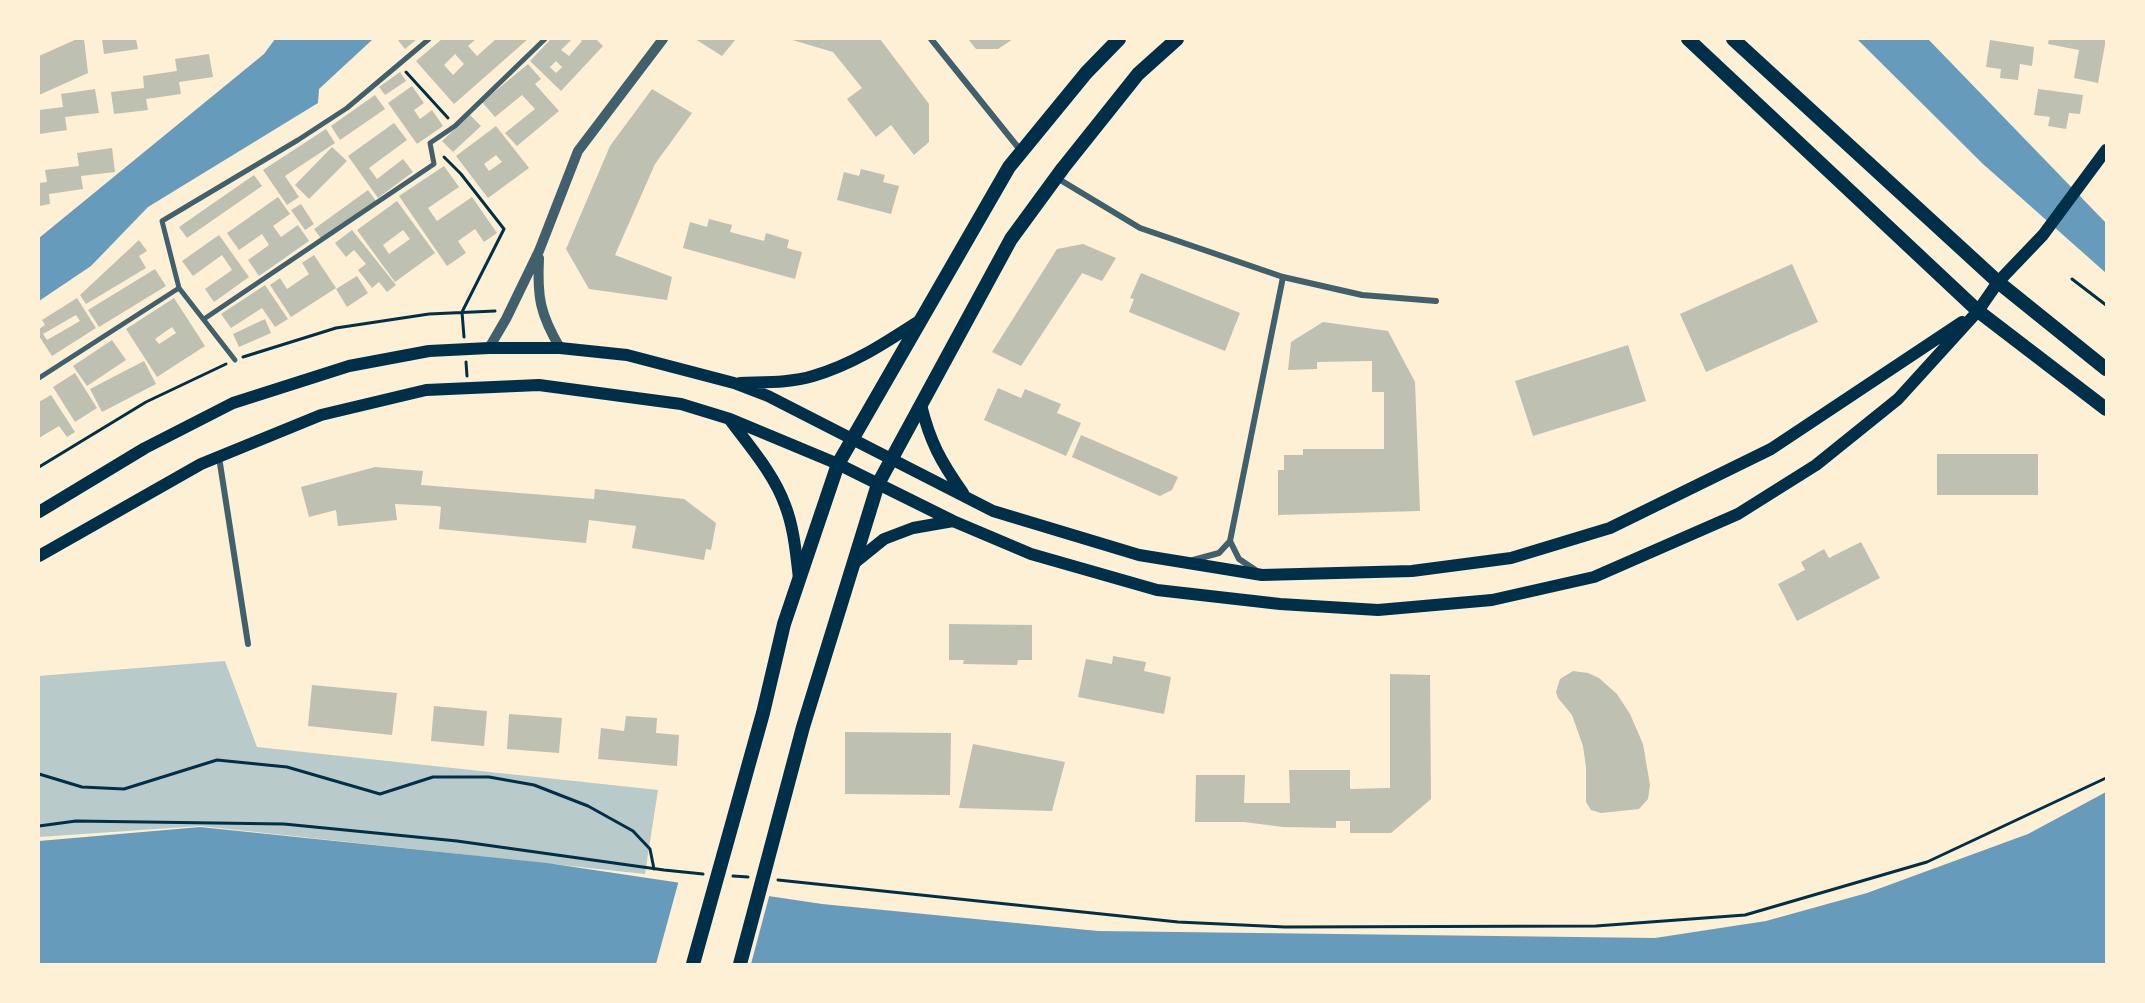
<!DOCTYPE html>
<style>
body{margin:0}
#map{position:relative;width:2145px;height:1003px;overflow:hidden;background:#fdf0d5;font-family:"Zilla Slab",serif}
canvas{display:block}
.frame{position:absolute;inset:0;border:40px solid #fdf0d5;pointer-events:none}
</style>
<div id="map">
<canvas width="2145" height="1003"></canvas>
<div class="frame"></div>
</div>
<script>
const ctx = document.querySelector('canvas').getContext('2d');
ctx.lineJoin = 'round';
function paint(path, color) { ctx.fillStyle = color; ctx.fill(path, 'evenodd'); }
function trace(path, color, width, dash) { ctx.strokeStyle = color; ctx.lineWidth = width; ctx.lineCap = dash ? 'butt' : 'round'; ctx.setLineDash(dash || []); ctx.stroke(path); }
paint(new Path2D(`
 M225,661l32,86 401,43 -13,84 -445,-48 -161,11v-161z`), '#b9caca');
paint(new Path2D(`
 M275,39h98l-54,50 -1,14 -170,104 -57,59 -52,35v-63l225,-184z
 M1857,39h71l178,184v50l-123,-109z
 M2106,792v172h-2067v-123l161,-14 347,36 275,41 276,27 557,7 111,-17 101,-28 161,-59z`), '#669bbc');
paint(new Path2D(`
 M679,880l91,13 -19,71h-95z`), '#fdf0d5');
paint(new Path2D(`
 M77,39h7l4,34 -49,22v-39z
 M102,39h34l2,10 -34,5z
 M397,39h20l-12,10z
 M442,39h34l-8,7 9,10 19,-17h32l-74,65 -38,-43zM455,54l9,10 -11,11 -9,-10z
 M551,39h21l-11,11 8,6 13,-15 -2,-2h16l7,7 -42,45 -31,-30zM556,61l6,6 -6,6 -6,-6z
 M695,39h41l-14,17z
 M789,39h91l49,65v38l-15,13 -23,-30 -15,12 -29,-38 15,-11 -29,-36z
 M968,39h45l-15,10h-22z
 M2049,39h57l-8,44 -24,-5 5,-28 -31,-6z
 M1990,40l44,7 -2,19 -12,-2 -2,16 -18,-2 1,-9 -15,-2z
 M209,54l4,23 -34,5 2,12 -35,5 2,11 -34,4 -3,-22 33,-4 -1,-12 34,-5 -2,-12z
 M528,64l13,15 -6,5 24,27 -42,35 -12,-13 30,-24 -13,-14 -27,22 -13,-15z
 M400,72l6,9 -21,14 -6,-8z
 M412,86l12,17 -10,7 6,9 12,-9 11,16 -26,18 -29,-41z
 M95,89l4,24 -34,4 2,13 -28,4v-24l24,-3 -2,-13z
 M652,89l40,24 -37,51 -40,91 57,22 -5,23 -78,-11 -23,-40 44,-103z
 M2038,89l45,6 -3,19 -11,-1 -3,16 -18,-3 2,-9 -16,-2z
 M375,95l10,14 -45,31 -9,-14z
 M470,115l11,11 -28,26 -11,-11z
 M394,123l13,17 -38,28 8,11 26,-20 10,13 -35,26 -30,-42z
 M496,126l33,42 -41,30 -32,-42zM496,155l6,7 -13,9 -5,-7z
 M326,129l9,14 -50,33 14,21 -12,8 -24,-35z
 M332,147l15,14 -38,38 -14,-14z
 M112,148l3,24 -34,4 2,13 -34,5 1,10 -11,2v-23l8,-1 -2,-12 34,-4 -2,-13z
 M444,166l15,21 -31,21 9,13 35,-24 25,36 -13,9 -9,-13 -17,12 8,12 -19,13 -48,-70z
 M861,169l24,6 -2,7 16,4 -8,28 -54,-14 7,-28 15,4z
 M254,175l8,11 -75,52 -8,-11z
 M368,190l8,11 -54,39 -8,-11z
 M278,197l12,17 -17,12 8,11 17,-12 11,16 -50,35 -11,-16 21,-15 -7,-11 -23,16 -12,-17z
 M397,201l38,52 -40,29 -38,-52zM403,230l7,9 -21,15 -6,-9z
 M301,204l13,20 -9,6 -14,-20z
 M709,219l23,6 -2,7 34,9 2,-8 23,7 -2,8 15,4 -7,27 -112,-31 7,-26 17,5z
 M352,230l44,55 -9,7 -8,-10 -7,6 -14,-18 8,-6 -12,-14 -8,7 -11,-14z
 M219,235l30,42 -35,25 -9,-13 27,-19 -10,-15 -29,21 -11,-15z
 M139,240l8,11 -8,5 7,12 -60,36 -6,-9z
 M1083,244l33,14 -14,23 -20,-8 -61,93 -29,-14 65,-103z
 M314,255l22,33 -45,29 -21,-32 10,-7 7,11 22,-15 -7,-11z
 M1792,264l26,58 -112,50 -26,-58z
 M155,269l11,17 -67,41 -11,-17z
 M1141,273l99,40 -15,38 -96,-39 5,-13 -4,-1z
 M357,276l11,17 -21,14 -11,-18z
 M265,285l23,34 -13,8 -13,-19 -31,20 -10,-14z
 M77,298l19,30 -44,28 -13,-20v-7l6,-4 -3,-5zM76,315l4,6 -33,19 -4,-6z
 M174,298l31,48 -48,31 -31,-48zM172,327l4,6 -17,11 -4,-5z
 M265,319l6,14 -32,14 -6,-13z
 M1323,322l65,9 27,51 5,129 -142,4v-45h6v-15h19v-6h81v-57h-12v-31l-55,1v7l-29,1 3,-28z
 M112,340l14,20 -39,26 -14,-20z
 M1628,345l18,56 -113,35 -18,-55z
 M144,361l12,23 -54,28 -12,-23z
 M75,373l22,35 -22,14 -22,-35z
 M998,388l23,10 4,-9 36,15 -4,9 24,10 -15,33 -82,-36z
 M51,395l24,37 -8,5 -8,-11 -20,12v-36z
 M1081,435l97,42 -6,13 -12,6 -88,-39z
 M1937,454h101v41h-101z
 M375,467l48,4 -2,14 173,14 1,-10 89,10 32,24 -5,27 -5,-1 -2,11 -72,-12 4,-22 -47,-6 -3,23 -147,-14 2,-22 -4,-1 -42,-2 2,16 -59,6 -2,-16 -27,7 -8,-30z
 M1861,542l19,36 -83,43 -19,-37 27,-14 -4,-8 23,-13 5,9z
 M949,624l83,1v35h-14l-1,5 -54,-1 1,-4h-15z
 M1113,656l33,6 -2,9 27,6 -7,37 -86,-17 8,-38 26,5z
 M1573,671l15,2 11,5 18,16 13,20 13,30 7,41 -2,14 -9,10 -38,4 -10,-3 -5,-8v-35l-3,-21 -11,-31 -14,-17 -2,-6 4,-13z
 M1390,674l40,1 1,124 -40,34h-41v-12h-14v7l-53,-1 -39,-5h-49l1,-47h49l-1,28h46l-1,-33h61v19l40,-1z
 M312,685l85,8 -5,42 -84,-9z
 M434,706l53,5 -3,35 -53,-5z
 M509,714l53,4 -3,35 -52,-4z
 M626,716l31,2 -1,15 23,2 -2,31 -79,-7 3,-31 23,3z
 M845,732l106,1 -1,62 -105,-1z
 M973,744l92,18 -13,49 -93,-3z`), '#bec0b2');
trace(new Path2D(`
 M406,72l42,46
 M444,157l17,17 43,55 -42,83 2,25
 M2072,279l34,26
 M243,357l93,-29 93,-14 66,-3
 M466,362l1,14
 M39,467l107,-65 80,-38
 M39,774l43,13 42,2 93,-29 70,7 93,27 53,-17h56l45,8 54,21 45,25 17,18 4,20
 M39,826l37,-5 208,3 173,17 207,29 39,4
 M733,876l15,1
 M778,880l400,42 107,5 311,-1 149,-11 182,-53 179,-84`), '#003049', 3);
trace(new Path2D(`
 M179,288l56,72
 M204,319l230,-155 -4,-21 25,-17 90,-87
 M39,378l140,-90 -17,-67 136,-81 49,-32 82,-69`), '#3f606c', 5);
trace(new Path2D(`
 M931,39l90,112
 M1057,178l83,50 143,49 -53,264
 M1283,277l79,18 74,6
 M219,457l29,187
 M1193,560l26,-7 11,-12 9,18 18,12`), '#3f606c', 6);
trace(new Path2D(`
 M539,258c-2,39 1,56 21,90
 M489,348l17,-29 33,-68 39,-100 85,-112`), '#3f606c', 10);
trace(new Path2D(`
 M740,383c24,-1 50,0 73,-7 39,-11 72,-33 106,-55
 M921,405c9,37 20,57 42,88
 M730,420c20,27 44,54 55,85 9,23 11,49 14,73
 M39,512l106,-64 88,-45 116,-37 80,-15 60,-3h71l67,7 107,28 34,13 225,115 146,44 123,20 150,-4 99,-13 99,-30 161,-79 191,-127
 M39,556l162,-92 120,-49 105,-25 113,-5 142,19 49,15 108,45 115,57 78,33 126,36 123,14 98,6 114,-10 102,-23 144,-63 78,-49 82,-66 80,-88 20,-29 45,-47 63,-85
 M853,564l31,-25 29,-11 40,-7`), '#003049', 12);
trace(new Path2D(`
 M1688,39l290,272 128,98
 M1733,39l265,243 108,87
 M693,964l70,-251 21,-89 54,-160 171,-297 77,-94 33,-34
 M740,964l63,-237 75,-243 133,-245 52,-71 75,-94 39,-35`), '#003049', 14);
</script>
